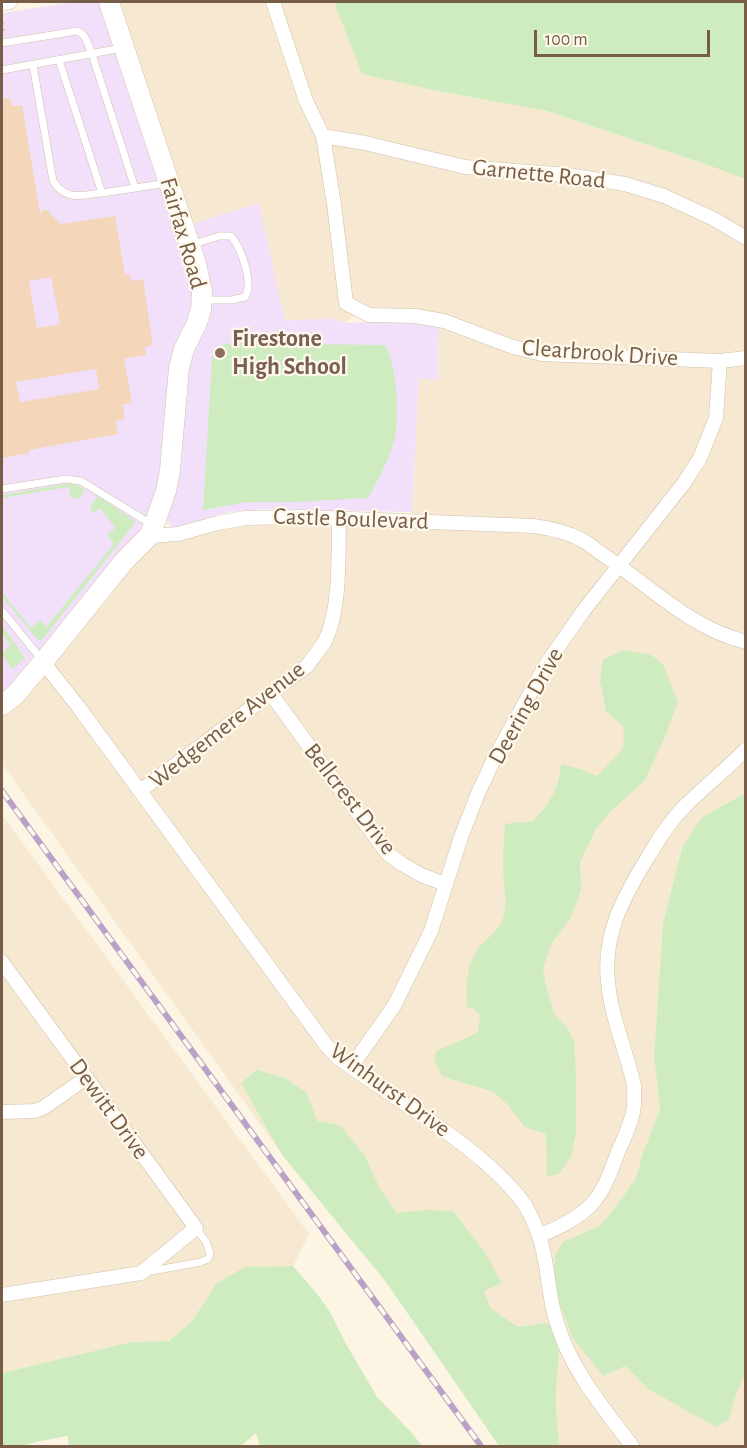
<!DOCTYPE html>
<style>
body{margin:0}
#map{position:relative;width:747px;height:1448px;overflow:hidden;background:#fdf5e3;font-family:"Alegreya Sans",sans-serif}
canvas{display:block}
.frame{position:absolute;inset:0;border:3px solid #775c48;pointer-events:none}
.scale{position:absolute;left:534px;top:30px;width:176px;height:27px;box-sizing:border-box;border:3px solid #775c48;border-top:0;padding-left:8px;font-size:18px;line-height:21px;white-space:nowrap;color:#775c48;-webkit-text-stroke:4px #fff9eb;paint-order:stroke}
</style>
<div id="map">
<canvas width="747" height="1448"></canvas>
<div class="frame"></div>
<div class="scale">100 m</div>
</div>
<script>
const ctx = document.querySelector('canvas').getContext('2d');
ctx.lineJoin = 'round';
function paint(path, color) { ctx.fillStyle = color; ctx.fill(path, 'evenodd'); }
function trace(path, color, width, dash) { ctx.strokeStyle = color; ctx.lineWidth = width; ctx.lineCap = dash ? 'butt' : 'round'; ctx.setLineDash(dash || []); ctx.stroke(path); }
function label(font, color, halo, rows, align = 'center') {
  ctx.font = font + ' "Alegreya Sans",sans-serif'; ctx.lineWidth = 4.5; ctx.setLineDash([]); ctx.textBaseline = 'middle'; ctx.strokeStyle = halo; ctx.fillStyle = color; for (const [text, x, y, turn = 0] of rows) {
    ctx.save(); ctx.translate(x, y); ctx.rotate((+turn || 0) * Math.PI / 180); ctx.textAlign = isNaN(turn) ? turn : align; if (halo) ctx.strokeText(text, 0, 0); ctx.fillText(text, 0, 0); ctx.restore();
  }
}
paint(new Path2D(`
 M103,2h231l29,72 75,17 109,20 155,52 43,16v614l-44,25 -19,30 -19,75 -9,133 6,52 -17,45 -7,25 -19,28 -16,19 -38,17 62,124 23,23 81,30 7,-25 9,-21v73h-245l-114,-164 -103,-126 -281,-392v-59l147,-169 69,-13 192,-2 2,-9 7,-134h19l1,-50 1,-7 -81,-10 -14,12 -14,-5 -47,3 -75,-102 -32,10z
 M2,815l307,419 -16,32 -100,54 -24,21 -38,1 -129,31z`), '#f6e8d1');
paint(new Path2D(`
 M74,2h29l74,227 82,-26 26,118 46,-3 14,5 45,-2 26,1 23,6 -1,51h-19l-7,133 -151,-3 -32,3 -39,11 -11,5 -7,-1 -6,-7 -25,10 -114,142 -25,20v-679z`), '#f2e0fa');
paint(new Path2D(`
 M334,2h411v177l-43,-16 -155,-52 -109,-20 -76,-17z
 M240,343l146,2c8,22 11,41 11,65 0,11 0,22 -3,32 -6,20 -16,38 -26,56l-74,4h-47l-44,8 9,-154 12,-12z
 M72,483l11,5 1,4c-3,5 -7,8 -13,6l-2,-11 -67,11v-3z
 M98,496l38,26 -95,119 -4,-2 -35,-42v-5l27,34 3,1 6,-6h3l5,6 68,-83 -7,-9 8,-7 -1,-2 -14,-18 -7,5 -3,-4 1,-4z
 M2,625l23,33 -13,11 -10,-14 8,-10 -8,-12z
 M624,650l27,5 12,9 15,38 -12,32 -21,46 -35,32 -14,17 -16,33 1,28 -11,29 -18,24 -9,25 3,18 8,28 14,15 6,13 2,33v59l-5,22 -12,18 -12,3 -1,-43 -21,-7 -17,-22 -16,-14 -33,-9 -17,-6 -8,-17 3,-8c14,-7 28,-11 41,-19l2,-17 -6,-6 -7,-2c-1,-21 -1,-45 14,-62 7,-7 17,-15 21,-24 7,-14 1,-39 1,-55 0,-14 1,-28 2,-42l16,-2h11c17,-17 27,-33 29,-58l19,5 17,7 26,-27 1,-17 -2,-7 -16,-14 -6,-30 3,-22z
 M745,793l1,580 -10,21 -7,25 -13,8 -68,-38 -23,-23 -22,10 -29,-36 -21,-54 2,-30 8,-14 38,-17 16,-20 19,-27 7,-25 17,-45 -6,-52 9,-133 19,-75 19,-30z
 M257,1070l28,8 22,15 10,28 23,4 25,31 15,33 17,24 30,-3 26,1 31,40 18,32 -18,8 6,17 28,19 26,-4 6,2 9,27 -3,36v23l3,35h-60l-113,-164 -103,-126 -42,-73z
 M293,1266l25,29 12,17 15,30 32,55 36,37 9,12h-162l-4,-13 -15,13h-172l-1,-10 -28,5 -18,5h-20v-73l129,-31 38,-1 24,-21 23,-36 29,-17z`), '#cfecc1');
paint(new Path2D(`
 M10,98l2,8 10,-1 18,108 6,-4 15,15 54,-8 10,59 5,-1 1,7 12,-2 10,66 -8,2 1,8 -22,4 8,44 -9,1 2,15 -9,2 2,13 -89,16 1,3 -28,5v-359zM51,277l9,47 -23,4 -8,-47zM96,369l3,20 -79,13 -4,-20z`), '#f4d6ba');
const lane = new Path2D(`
 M2,43l75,-12c9,2 11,15 15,23l43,134 -33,5 -43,-133
 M33,65l20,116c14,21 27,14 49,12
 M2,70l115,-21 6,-2
 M135,188l33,-5
 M191,245l28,-9h12c10,12 23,46 14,61l-14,3h-28
 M2,489l64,-10 15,2 70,43
 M2,611l40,49
 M146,1272l55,-10 7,-3 2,-6 -4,-11 -10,-14`);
const street = new Path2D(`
 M273,2l33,99 17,35 11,68 12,99 23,12 46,1 29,5 69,26 29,7 178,7 26,-3
 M2,3l8,-1
 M323,136l42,7 100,24 103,8 57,9 39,12 50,23 32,19
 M149,536l29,-2 40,-11 27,-5 56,-1 232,9c17,2 34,6 49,14 8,4 15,11 23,16 46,31 85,72 141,86
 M43,662l34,43 249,340 11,12 14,10c46,33 95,61 137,98 13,12 27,25 37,40 10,17 17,36 20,55 4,21 5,43 12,63 14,47 46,84 75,123
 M271,694l116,159 15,11 19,11 24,9
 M140,791l167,-125c6,-9 14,-17 19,-27 15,-34 12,-83 13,-120
 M2,962l194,266 -55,45 -139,22
 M351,1067l43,-61 37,-75 30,-94 18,-46 17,-36 51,-92 37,-53 100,-127 16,-25 16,-40 4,-57
 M2,1112l33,-1 8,-3 43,-30
 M539,1236c18,-8 37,-16 52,-31 14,-15 20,-35 27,-53 6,-13 12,-26 15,-40 2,-9 1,-18 1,-27 -8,-35 -23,-68 -26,-103 -5,-47 14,-82 37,-120 12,-20 24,-40 40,-56 20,-20 42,-37 61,-57`);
const secondary = new Path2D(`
 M2,705l13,-10 28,-33 82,-102 24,-24 5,-11 12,-34 4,-21 9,-102 5,-19 12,-24 5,-15 1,-19 -6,-27 -87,-262`);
trace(lane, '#d1c0ac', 8);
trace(street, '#d1c0ac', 15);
trace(secondary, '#d5c0a9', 21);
trace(new Path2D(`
 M2,17l3,18`), '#d9b99c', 2, [1.5, 4.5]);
trace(lane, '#fff', 7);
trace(street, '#fff', 14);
trace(secondary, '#fff', 20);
const rail = new Path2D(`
 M2,791l479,655`);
trace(rail, '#b9a1c8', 6);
trace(rail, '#fff9eb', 4, [11]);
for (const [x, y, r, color] of [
 [220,353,6,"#8d6e63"]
]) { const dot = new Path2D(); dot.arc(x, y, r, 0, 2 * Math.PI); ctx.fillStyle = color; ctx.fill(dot); trace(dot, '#fff9eb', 2); }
label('24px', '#775c48', '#fff9eb', [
 ["Garnette Road",539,174,6],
 ["Fairfax Road",183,233,74],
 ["Clearbrook Drive",600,353,4],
 ["Castle Boulevard",351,519,2],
 ["Deering Drive",526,706,-61],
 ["Wedgemere Avenue",227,725,-38],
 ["Bellcrest Drive",350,799,52],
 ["Winhurst Drive",390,1090,36],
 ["Dewitt Drive",109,1109,54]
]);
label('bold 24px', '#785e54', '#fff9eb', [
 ["Firestone",232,339],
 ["High School",232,367]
], 'left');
</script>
